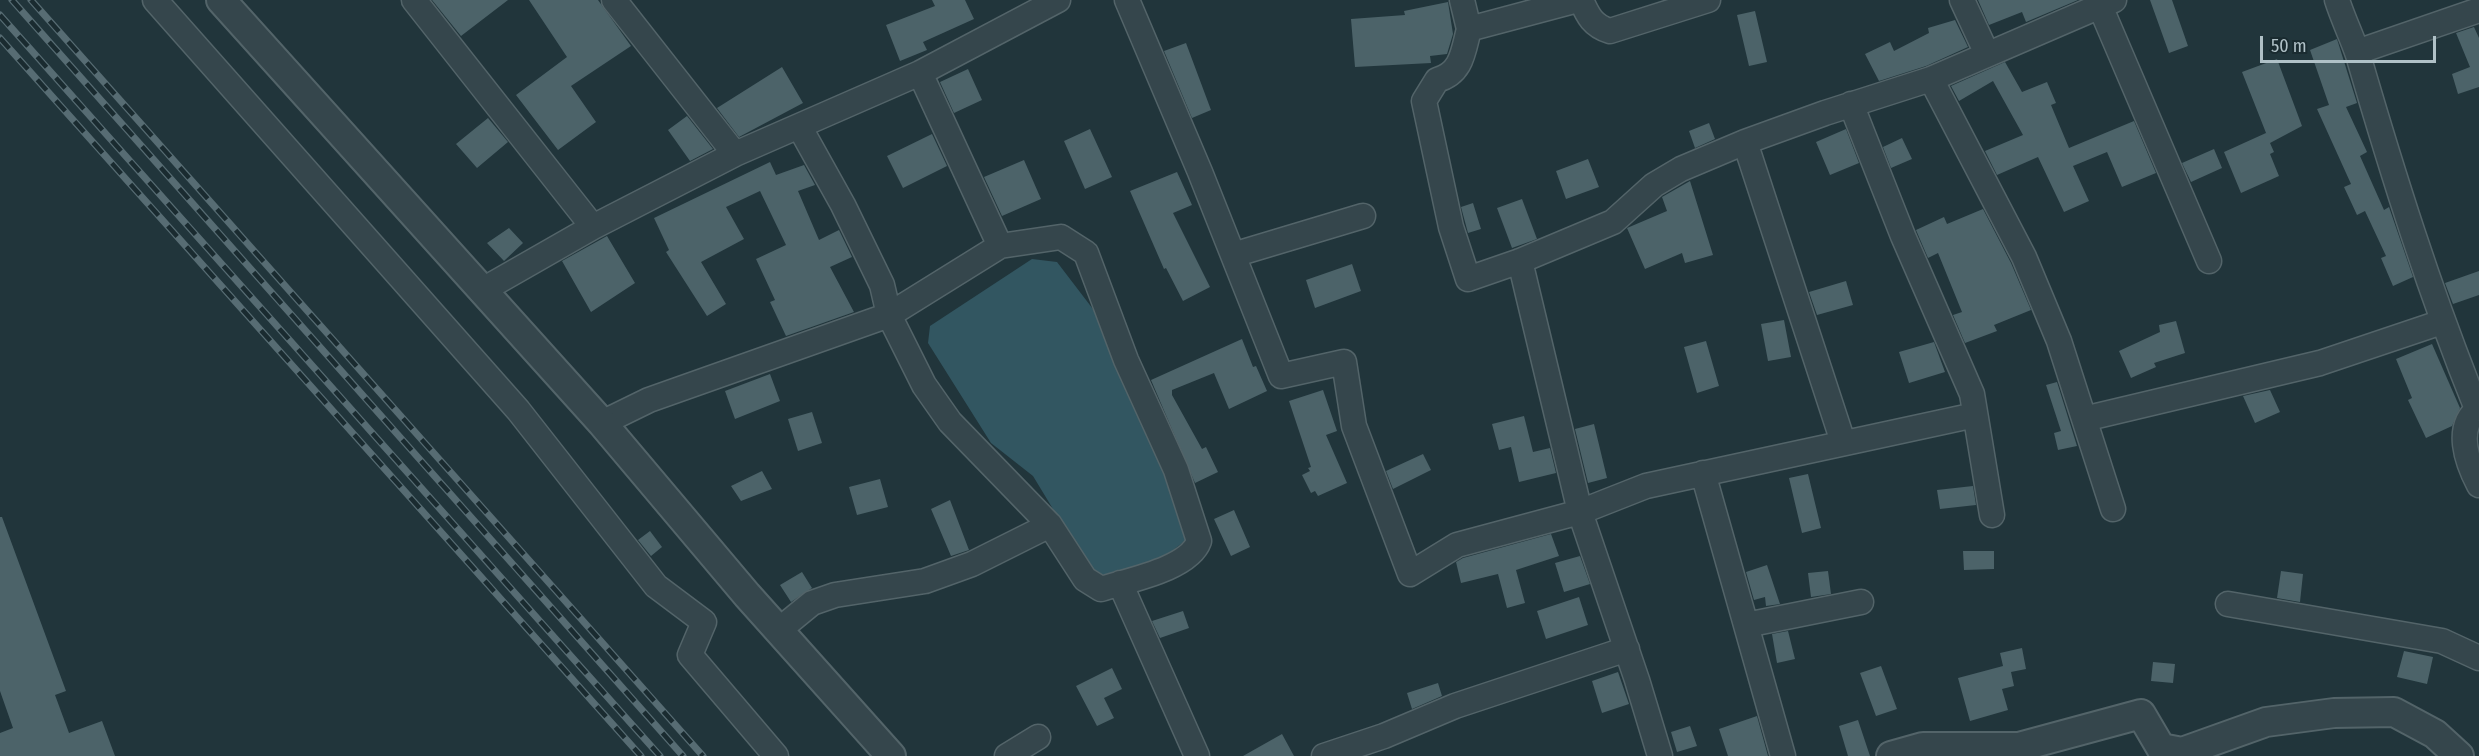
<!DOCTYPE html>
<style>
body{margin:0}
#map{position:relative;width:2479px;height:756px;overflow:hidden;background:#21353b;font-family:"Fira Sans Condensed",sans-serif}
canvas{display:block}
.scale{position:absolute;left:2260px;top:36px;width:176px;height:27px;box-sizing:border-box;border:3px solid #b0c1c7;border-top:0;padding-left:8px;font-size:18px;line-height:21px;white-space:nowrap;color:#b0c1c7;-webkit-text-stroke:4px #1a2b30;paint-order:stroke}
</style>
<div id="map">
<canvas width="2479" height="756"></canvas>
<div class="scale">50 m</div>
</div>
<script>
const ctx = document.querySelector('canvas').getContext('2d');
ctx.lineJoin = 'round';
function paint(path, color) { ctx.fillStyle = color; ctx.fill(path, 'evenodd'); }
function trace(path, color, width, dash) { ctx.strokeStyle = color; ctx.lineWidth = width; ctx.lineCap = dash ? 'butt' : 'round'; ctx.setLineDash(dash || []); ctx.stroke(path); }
paint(new Path2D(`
 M1032,259l25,3 55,72 60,145 14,61 -42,33 -51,2 -60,-99 -42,-33 -63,-100 2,-17z`), '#325661');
paint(new Path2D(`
 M432,0h76l-47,36z
 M529,0h69l33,46 -60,40 25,36 -38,28 -42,-55 51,-38z
 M932,0h33l9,19 -51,23 4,8 -27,11 -14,-36 49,-19z
 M1978,0h100l-52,22 -4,-10 -33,13z
 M2150,0h22l16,46 -19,7z
 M1448,2l5,32 -6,20 -17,2 1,7 -76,4 -4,-48 54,-4 -1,-4z
 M1755,11l12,51 -18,4 -12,-51z
 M1955,20l13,27 -42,19 -47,15 -14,-27 25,-12 4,9 35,-18 -1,-5z
 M2474,27l5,11v49l-21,7 -6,-20 18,-7 -14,-34z
 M2337,39l20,64 -11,4 21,45 -7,4 24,54 5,-3 24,70 -20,9 -12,-28 5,-2 -21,-45 -8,4 -13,-28 7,-3 -34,-75 12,-4 -19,-55z
 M1186,43l25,67 -19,8 -28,-67z
 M2277,59l25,67 -32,17 4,9 -4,2 9,22 -38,17 -17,-41 42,-19 2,5 -26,-66z
 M2005,62l17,30 25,-10 9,21 -5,2 18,43 65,-27 22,52 -34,14 -15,-35 -34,14 16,35 -25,11 -26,-55 -41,18 -12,-24 38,-16 -30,-54 -34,20 -8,-15z
 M782,67l21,36 -64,34 -22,-29z
 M968,69l14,31 -28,13 -14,-31z
 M687,116l26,33 -23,12 -22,-31z
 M488,118l20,24 -31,26 -21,-24z
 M1709,123l6,16 -20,9 -6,-17z
 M1090,129l22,48 -27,12 -21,-48z
 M1846,129l13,34 -29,12 -14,-33z
 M932,134l15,32 -44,22 -16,-32z
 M1902,138l10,21 -21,9 -8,-21z
 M2214,149l8,19 -31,14 -9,-19z
 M1588,159l11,28 -33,12 -10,-28z
 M1024,160l17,39 -39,17 -18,-39z
 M770,162l6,13 28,-10 11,20 -17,6 21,49 20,-10 13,27 -22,10 24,45 -68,24 -16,-34 5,-2 -19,-41 30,-14 -26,-54 -34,16 18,32 -43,23 25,42 -19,12 -41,-64 3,-2 -15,-32z
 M1177,172l15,33 -19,8 37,74 -27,14 -17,-33 -2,1 -34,-78z
 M1690,181l23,74 -28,8 -3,-10 -37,16 -18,-41 40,-17 -5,-14z
 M1522,199l15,40 -25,9 -15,-40z
 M1473,203l8,26 -13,4 -7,-26z
 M1983,209l28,54 20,47 -37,15 3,6 -32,12 -12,-28 9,-3 -24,-59 -10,5 -12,-28 28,-13 3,7z
 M509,228l14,15 -19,18 -17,-18z
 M607,236l28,47 -44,29 -29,-51z
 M1352,264l9,27 -46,17 -9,-28z
 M2479,271v24l-26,9 -8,-21z
 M1846,281l7,24 -36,10 -8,-23z
 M1784,320l7,37 -23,4 -7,-37z
 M2176,321l9,32 -31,10 2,4 -25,11 -12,-27 41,-19 -1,-7z
 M1242,339l11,28 3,-1 11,25 -38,18 -15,-36 -42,17v5l30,54 4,-2 12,25 -23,11 -44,-103z
 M1706,341l13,45 -22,7 -13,-46z
 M1934,342l11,30 -36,11 -10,-31z
 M2432,344l28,64 -8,18 -26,12 -18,-38 4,-2 -16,-39z
 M770,374l10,27 -45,18 -10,-28z
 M2057,382l20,64 -19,4 -4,-17 7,-2 -15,-46z
 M1323,390l14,41 -11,4 21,48 -29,13 -3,-5 -4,2 -9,-18 8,-4 -2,-3 3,-1 -22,-66z
 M2270,390l10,22 -25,11 -12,-27z
 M812,412l10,31 -24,8 -10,-32z
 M1524,416l9,36 17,-4 6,25 -37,9 -8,-35 -12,3 -7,-26z
 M1594,424l13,54 -19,5 -13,-54z
 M1423,454l8,16 -38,19 -7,-18z
 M762,471l10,18 -31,12 -10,-15z
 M1808,474l13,54 -19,5 -13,-55z
 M880,479l8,28 -31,8 -8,-28z
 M1973,486l3,19 -36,4 -3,-19z
 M950,500l19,50 -18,6 -20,-47z
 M1234,510l16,37 -19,9 -17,-37z
 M0,517h2l64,174 -11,4 14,38 33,-12 13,35h-115v-23l13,-5 -13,-37z
 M650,531l12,16 -11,9 -13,-16z
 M1551,534l8,22 -43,14 9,33 -18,5 -9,-34 -37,9 -5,-21 7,-4z
 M1963,551h31v18l-30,1z
 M1580,556l10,28 -26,8 -9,-29z
 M1767,565l13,39 -14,2 -1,-9 -11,3 -8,-28z
 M1828,571l3,23 -20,3 -3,-24z
 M2281,571l22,3 -3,28 -23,-4z
 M802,572l10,16 -21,14 -11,-17z
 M1579,597l9,28 -42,14 -9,-28z
 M1183,611l6,17 -29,10 -8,-17z
 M1788,631l7,28 -18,4 -5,-29z
 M2022,648l4,21 -15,3 3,14 -12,3 6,21 -38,11 -12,-43 45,-12 -3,-13z
 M2404,651l29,6 -6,27 -30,-7z
 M2153,662l22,2 -2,19 -22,-2z
 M1881,666l16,43 -21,7 -16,-43z
 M1112,668l10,21 -18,9 10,20 -17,8 -21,-40z
 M1618,672l11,32 -27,9 -10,-32z
 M1438,683l4,13 -30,13 -5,-16z
 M1757,716l11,40h-40l-9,-27z
 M1858,720l12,36h-22l-9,-30z
 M1690,726l7,20 -20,6 -6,-20z
 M1282,734l12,22h-51z`), '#4c6369');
const minor = new Path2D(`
 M155,0l363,410 138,176 48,36 -14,33 86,101
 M414,0l179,227 142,-73
 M614,0l121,154 185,-81 138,-73
 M1127,0l73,172 81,204 63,-14 10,64 56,148 47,-29 123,-33 57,168 23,76
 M1462,0l7,29
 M1578,0l-109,29c-6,23 -7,44 -32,51l-13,21 27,126 17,52 52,-18 93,-39 41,-37 27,-16 64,-27 80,-29 106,-34 183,-79
 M1581,0c7,16 12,26 29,31l98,-31
 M1962,0l25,54
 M2337,0c6,19 15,37 21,55 35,120 72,238 119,354
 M2100,6l109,255
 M2357,52l122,-42
 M920,73l80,173
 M1931,79l93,178 35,84 54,168
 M1851,104l52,132 69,158 20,121
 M1745,142l98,300
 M1233,255l130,-39
 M1520,261l60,251 66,-26 329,-71
 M481,291l112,-64
 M2479,408c-25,19 -12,54 0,77
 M2084,419l236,-56 122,-41
 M602,423l47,-23 240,-85 111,-69 61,-9 25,16 40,107 50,110 23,71c-10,28 -70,39 -98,48l-16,-10 -35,-54 -100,-103 -26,-37 -35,-70 -7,-30 -39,-80 -44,-79
 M1703,473l80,283
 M1120,583l77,173
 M2228,604l214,37 37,17
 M1746,625l115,-23
 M779,630l33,-27 23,-8 90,-14 47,-17 78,-39
 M1007,756l31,-19
 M1324,756l60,-20 71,-30 172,-57`);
const tertiary = new Path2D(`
 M221,0l381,423 145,172 144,161
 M1891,756l32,-9h96l122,-33 20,34 21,4 84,-30 68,-9 60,-1 41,22 24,22`);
trace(minor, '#536469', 27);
trace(tertiary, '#536469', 32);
trace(minor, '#35464c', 24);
trace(tertiary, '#35464c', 28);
const rail = new Path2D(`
 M12,0l671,756
 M31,0l672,756
 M0,15l660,741
 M0,38l641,718`);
trace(rail, '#576c73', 7);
trace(rail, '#1a2b30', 4.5, [14]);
</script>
